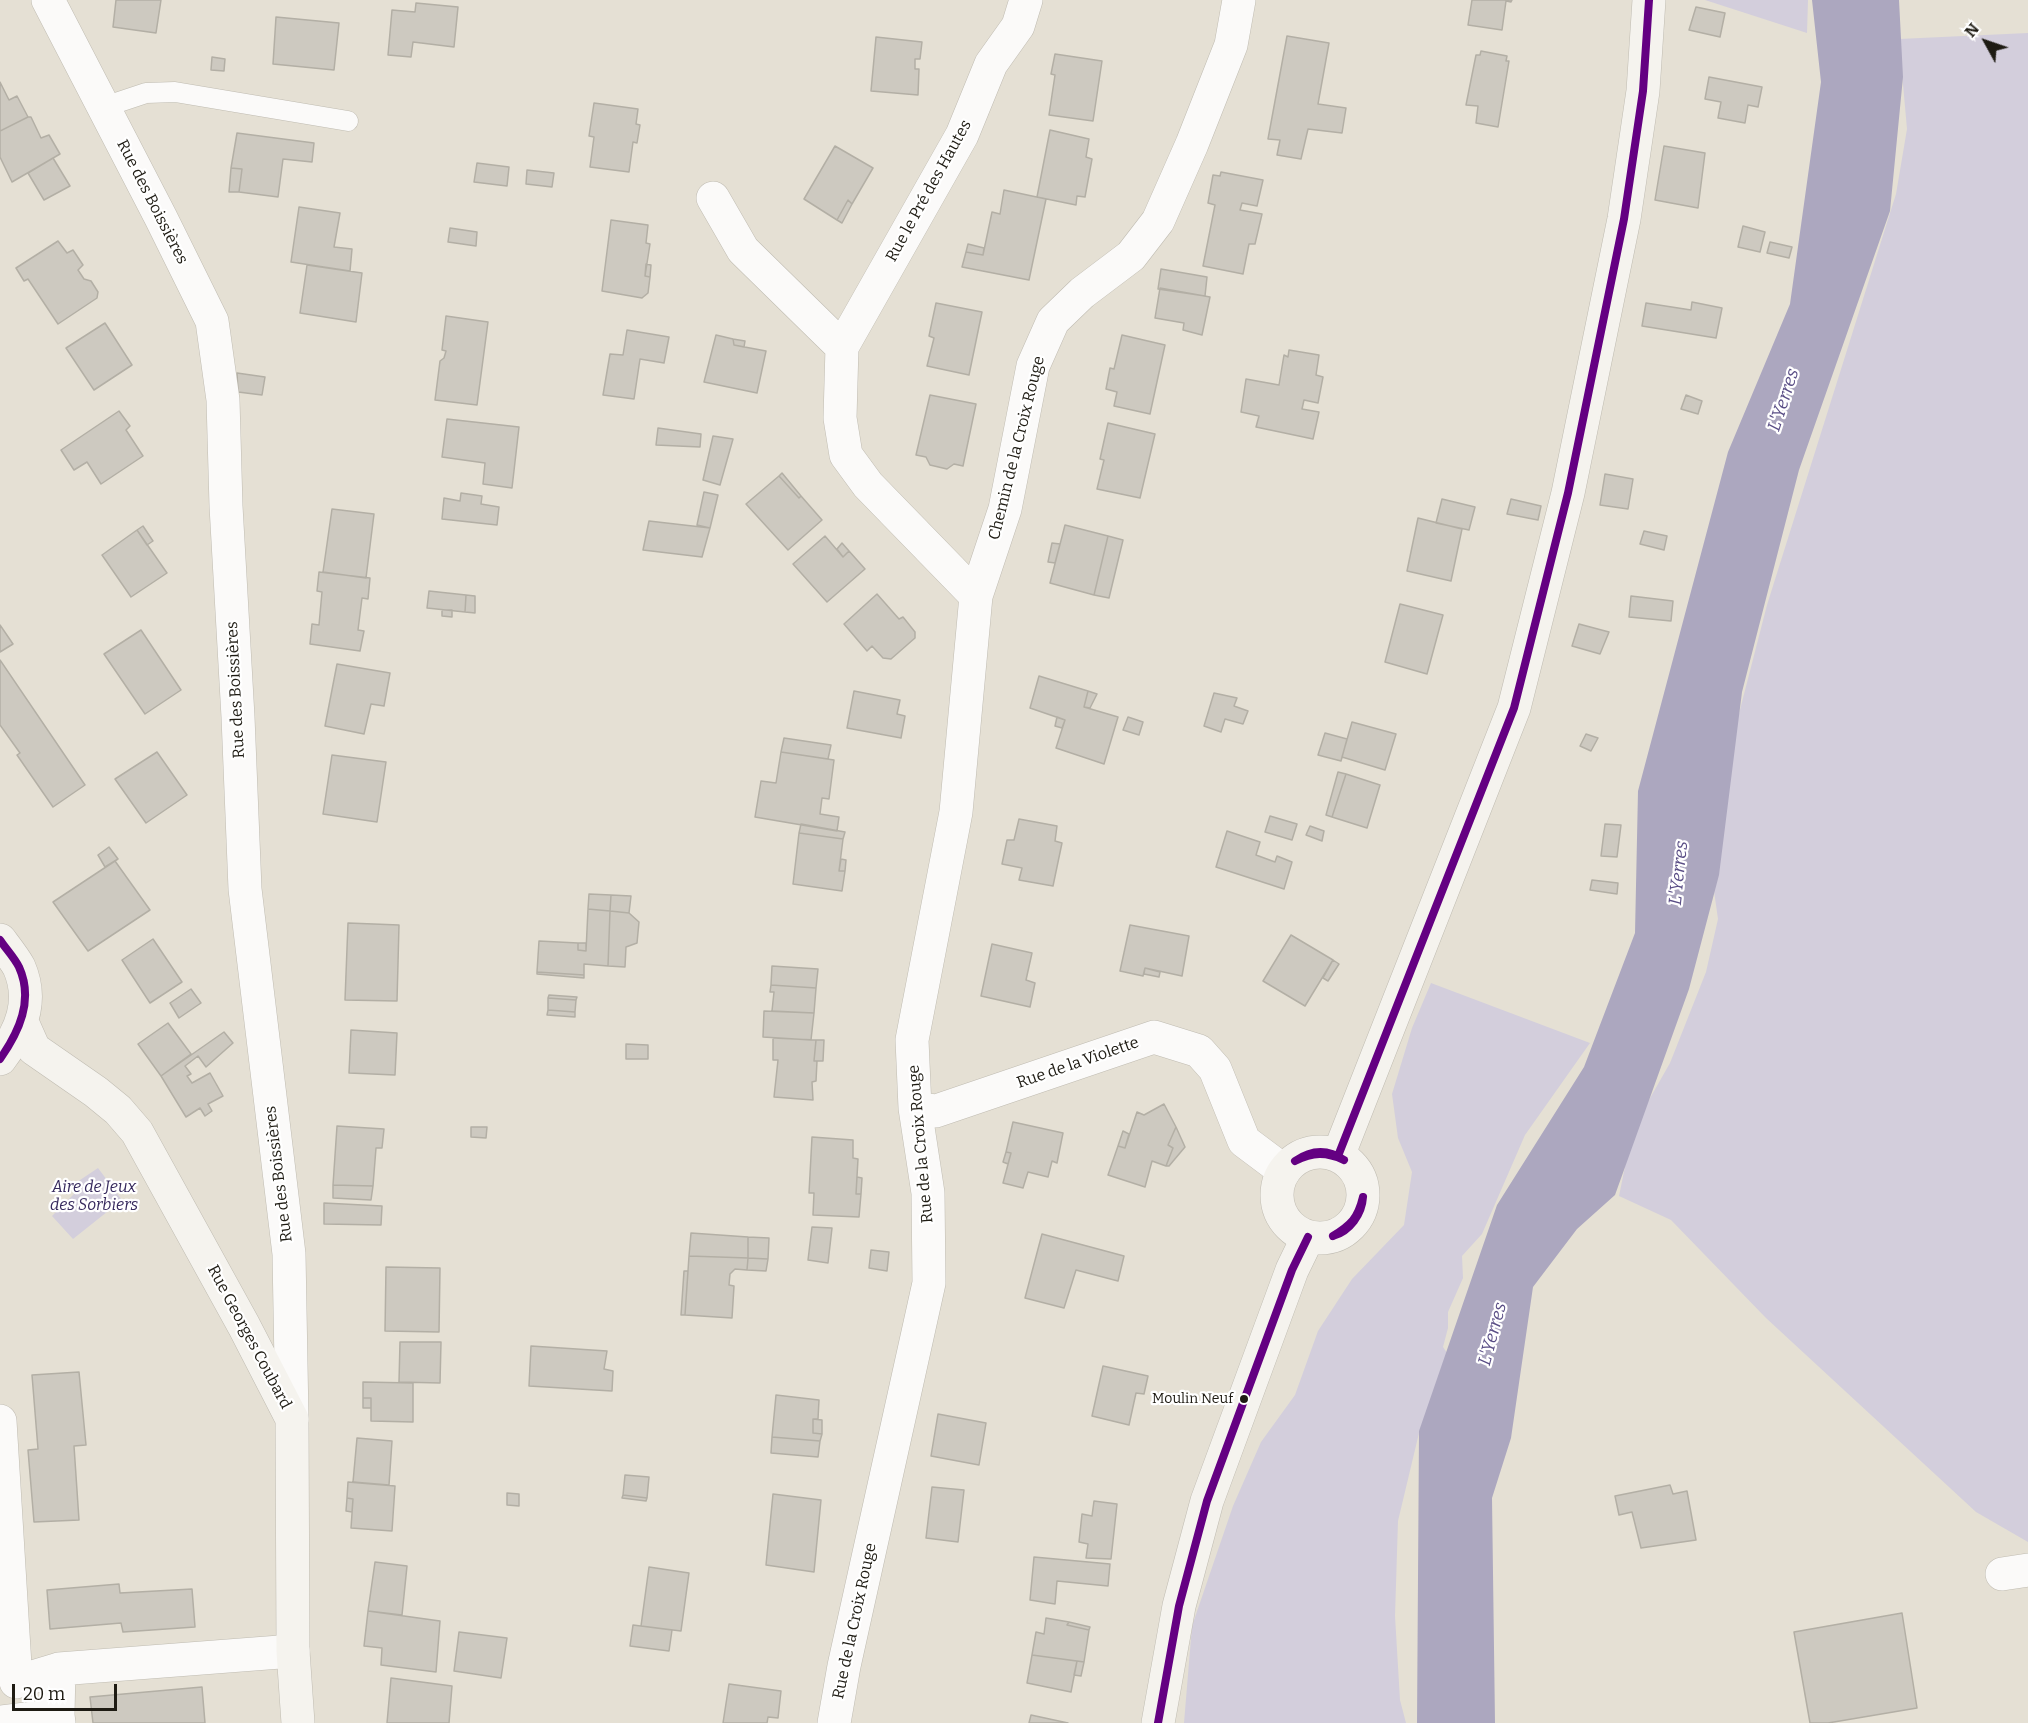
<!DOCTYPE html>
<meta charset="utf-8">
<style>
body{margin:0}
#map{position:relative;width:2028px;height:1723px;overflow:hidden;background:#e5e0d4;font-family:Bitter,serif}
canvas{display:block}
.north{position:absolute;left:1956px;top:12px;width:60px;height:60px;-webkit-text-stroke:4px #fff;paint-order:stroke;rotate:310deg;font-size:16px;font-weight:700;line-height:24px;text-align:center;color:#1e1b13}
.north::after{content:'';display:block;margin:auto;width:21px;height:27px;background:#1e1b13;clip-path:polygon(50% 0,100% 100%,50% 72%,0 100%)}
.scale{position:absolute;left:12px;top:1684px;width:105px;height:27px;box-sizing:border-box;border:3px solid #1e1b13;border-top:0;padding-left:8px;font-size:18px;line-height:21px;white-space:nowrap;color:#1e1b13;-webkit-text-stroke:4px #fff;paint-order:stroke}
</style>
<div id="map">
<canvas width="2028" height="1723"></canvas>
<div class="north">N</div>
<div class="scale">20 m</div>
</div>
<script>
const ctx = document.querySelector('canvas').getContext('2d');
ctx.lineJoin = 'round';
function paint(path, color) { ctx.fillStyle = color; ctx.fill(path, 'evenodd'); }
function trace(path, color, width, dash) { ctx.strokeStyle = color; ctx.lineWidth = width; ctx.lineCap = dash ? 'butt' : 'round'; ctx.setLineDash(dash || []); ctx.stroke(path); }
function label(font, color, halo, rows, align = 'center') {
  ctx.font = font + ' Bitter,serif'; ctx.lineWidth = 4.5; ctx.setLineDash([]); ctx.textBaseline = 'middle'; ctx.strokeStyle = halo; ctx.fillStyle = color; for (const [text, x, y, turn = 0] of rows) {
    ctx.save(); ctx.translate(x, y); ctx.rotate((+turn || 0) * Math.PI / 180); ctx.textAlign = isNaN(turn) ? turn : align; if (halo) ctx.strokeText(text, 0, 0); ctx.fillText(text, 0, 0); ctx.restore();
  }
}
paint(new Path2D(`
 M1705,0h103l-1,33z
 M2028,33v1509l-52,-30 -210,-194 -95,-98 -52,-24 14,-68 37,-65 36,-91 12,-53 -4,-28 20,-158 33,-128 129,-411 11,-65 -8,-90z
 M1431,983l159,60 -65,92 -43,99 -20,22 1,22 -15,34v16l-5,19 4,6 -28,80 -21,88 -3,95 5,84 6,23h-222l8,-97 41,-120 28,-64 34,-47 23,-64 34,-52 52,-54 8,-53 -14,-34 -6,-44 20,-66z
 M98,1168l24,32 -49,39 -21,-23 22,-22v-10z`), '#d3cedc');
paint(new Path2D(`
 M1812,0h87l4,77 -13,134 -91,259 -57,222 -23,183 -30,114 -74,206 -38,34 -44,58 -22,151 -19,60 3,225h-78l2,-292 78,-226 87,-138 51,-134 3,-142 90,-339 62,-148 31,-222z`), '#aca7bf');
const building = new Path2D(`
 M116,0h45l-5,33 -43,-6z
 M1472,0h40l-1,2 -5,-1 -4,29 -34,-5z
 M416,3l42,4 -4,40 -41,-5 -2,15 -23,-2 4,-45 23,2z
 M1696,7l29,6 -5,24 -31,-7z
 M276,17l63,6 -5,47 -61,-6z
 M1287,36l42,7 -11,61 28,4 -4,25 -34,-4 -7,30 -24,-4 3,-15 -12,-1z
 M876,37l46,5 -2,17h-5v10h4l-1,26 -47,-4z
 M1481,51l26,5 -1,5h3l-11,66 -22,-4 2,-17 -12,-1 10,-50h4z
 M1055,54l47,7 -9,60 -44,-6 6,-40 -4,-1z
 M212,57l13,2 -1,12 -13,-1z
 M1709,77l53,10 -4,20 -10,-2 -3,18 -27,-5 3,-16 -16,-3z
 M0,82l9,18 8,-4 11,21 -28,14z
 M594,103l44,6 -2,15 4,1 -3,18 -4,-1 -4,30 -39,-5 4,-30 -5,-1z
 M28,117h3l10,21 8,-3 11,19 -48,28 -12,-25v-26z
 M1050,130l39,9 -3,18 6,2 -7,38 -8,-1 -1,9 -39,-8z
 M237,133l77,10 -2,19 -29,-3 -5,38 -39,-5 3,-23 -11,-1z
 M835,146l38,22 -21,36 -4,-4 -11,20 -33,-21z
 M1664,146l41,7 -7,55 -43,-8z
 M53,158l17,28 -26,14 -16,-27z
 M477,163l32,4 -2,19 -33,-4z
 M231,168l11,1 -3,23h-10z
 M527,170l27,3 -2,14 -26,-3z
 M1221,172l42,8 -6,26 -15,-3 -2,7 22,4 -7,30h-6l-6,30 -40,-8 12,-61 -7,-2 5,-28 7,1z
 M1004,190l42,9 -17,81 -67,-13 4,-15 17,3 9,-43 8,2z
 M848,200l4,4 -10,19 -5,-3z
 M299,207l41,6 -6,34 18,2 -2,22 -59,-9z
 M611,220l37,5 -2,18 4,1 -5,32 5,1 -2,16 -6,5 -40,-7z
 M1743,226l22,6 -5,20 -22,-5z
 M450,228l27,4 -1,14 -28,-4z
 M58,241l9,12 6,-3 10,15 -5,5 6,9 7,2 7,11 -1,6 -39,26 -30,-45 -4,2 -8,-13z
 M1770,242l22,5 -3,11 -22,-5z
 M968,244l16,4 -1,7 -17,-3z
 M646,264l5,1 -1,12 -5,-1z
 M307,265l55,8 -6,49 -56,-9z
 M1161,269l46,8 -2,19 -47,-7z
 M1160,288l50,9 -8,38 -19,-5 1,-7 -29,-5z
 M1692,302l30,6 -6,30 -74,-12 4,-23 45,7z
 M936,303l46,9 -13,63 -42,-9 7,-28 -5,-2z
 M446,316l42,6 -11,83 -42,-5 5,-39 4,-3 2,-7 -4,-1z
 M105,323l27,42 -38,25 -28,-42z
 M627,330l42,7 -5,26 -24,-4 -6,40 -31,-4 7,-41 13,1z
 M716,335l17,4 1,6 32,6 -9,42 -53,-11z
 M1122,335l43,10 -15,69 -36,-8 3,-14 -11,-3 4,-21 4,1z
 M733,339l12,2 -1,6 -10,-2z
 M1289,350l30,5 -3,20 7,2 -5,26 -14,-3 -2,9 17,3 -6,27 -57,-12 3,-11 -18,-4 5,-33 33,6 5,-30 4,2z
 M237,373l28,4 -3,18 -24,-3z
 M930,395l46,9 -13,62 -9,-2 -7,5 -17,-4 -4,-8 -10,-2z
 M1686,395l16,6 -4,13 -17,-5z
 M119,411l11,15 -4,4 17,26 -42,28 -14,-22 -13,8 -13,-20z
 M447,419l72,8 -7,61 -29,-4 2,-21 -43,-6z
 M1108,423l47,11 -15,64 -43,-9 7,-29 -4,-1z
 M658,428l43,6 -1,13 -44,-2z
 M713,436l20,3 -13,46 -17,-5z
 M782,473l19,23 -2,2 -20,-22z
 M1605,474l28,5 -5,30 -28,-4z
 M779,476l20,22 2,-2 21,24 -34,30 -42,-46z
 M704,492l14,3 -8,33 -13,-3z
 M461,493l21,3 -1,8 18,3 -2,18 -55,-6 2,-21 16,3z
 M1442,499l33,8 -6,23 -33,-7z
 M1511,499l30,7 -3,14 -31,-6z
 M332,509l42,5 -8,64 -43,-6z
 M1418,518l44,11 -11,52 -44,-10z
 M649,521l61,7 -8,29 -59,-7z
 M1065,525l43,11 -14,59 -44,-12z
 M143,526l10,15 -6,4 -10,-15z
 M137,530l30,43 -36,24 -29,-42z
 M1644,531l23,5 -3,14 -24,-6z
 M825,536l18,21 6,-6 16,18 -38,33 -34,-38z
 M1108,536l15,4 -14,58 -15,-3z
 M842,543l7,8 -6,6 -6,-8z
 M1052,543l8,1 -5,19 -7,-1z
 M319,572l51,6 -2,21 -6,-1 -4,32 6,1 -4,20 -50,-7 2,-20 7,1 3,-33 -5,-1z
 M429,591l37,4 -1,17 -38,-4z
 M877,594l22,25 4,-2 12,15v6l-24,21 -8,-1 -11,-12 -5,5 -23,-27z
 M466,595l9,1v17l-10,-1z
 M1631,596l42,5 -2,20 -42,-4z
 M1400,604l43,11 -16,59 -42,-12z
 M442,610h10v7l-10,-1z
 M1579,624l30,8 -9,22 -28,-8z
 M0,625l13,19 -13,8z
 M141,630l40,60 -36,24 -41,-60z
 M0,660l85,125 -32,22 -36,-52 3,-2 -20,-28z
 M337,664l53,9 -6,33 -13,-2 -7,30 -39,-8z
 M1039,676l49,15 -4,16 34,10 -14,47 -48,-16 9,-28 -35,-12z
 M854,691l46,9 -3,14 8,2 -4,22 -54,-10z
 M1088,691l9,3 -7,14 -6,-1z
 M1214,693l23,5 -3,8 14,5 -5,13 -18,-5 -4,13 -17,-6z
 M1057,717l8,3 -3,8 -7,-2z
 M1128,717l15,5 -4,13 -16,-5z
 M1352,722l44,12 -11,36 -43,-13z
 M1325,733l22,6 -6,22 -23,-6z
 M1586,734l12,4 -7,13 -11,-5z
 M784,738l47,7 -3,14 -47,-7z
 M157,752l30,43 -41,28 -31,-44z
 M781,752l53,8 -5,39 -7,-1 -2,16 19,3 -2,14 -82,-14 6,-36 15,2z
 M332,755l54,7 -9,60 -54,-8z
 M1338,772l8,2 -14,43 -6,-2z
 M1346,774l34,11 -13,43 -35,-11z
 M1270,816l27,8 -5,16 -27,-8z
 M1019,819l38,7 -2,15 7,2 -9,43 -34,-6 3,-12 -20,-4 5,-24h7z
 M801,824l44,8 -2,7 -44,-6z
 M1605,824l16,1 -4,32 -16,-1z
 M1310,826l14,5 -2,10 -16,-6z
 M1227,831l33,11 -4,13 19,7 2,-6 15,6 -8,27 -68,-22z
 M799,833l44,6 -4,32h6l-3,20 -49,-7z
 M109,847l9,12 -13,8 -7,-12z
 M841,859l5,1 -1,11h-6z
 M115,861l35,49 -62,41 -35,-49z
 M1592,880l26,3 -1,11 -27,-4z
 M589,894l22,1 -1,16 -22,-2z
 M611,895l20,1 -2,17 -19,-2z
 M588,909l22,2 -2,55 -24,-2v11l-47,-3 2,-31 39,2v7l8,1z
 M610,911l19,2 10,9 -2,21 -11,4 -1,20 -17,-1z
 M348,923l51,2 -2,76 -52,-1z
 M1130,925l59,11 -7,40 -37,-8 -2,8 -23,-5z
 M1291,935l42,25 -28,46 -42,-25z
 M153,939l29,43 -32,21 -28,-43z
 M578,943h8v8l-8,-1z
 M992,944l40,9 -6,27 9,3 -5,24 -49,-11z
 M1333,960l6,4 -11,17 -5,-3z
 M772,966l46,3 -2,19 -45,-3z
 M1145,968l15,4 -1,5 -15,-3z
 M537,972l47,3v3l-47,-4z
 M771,985l45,3 -2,25 -42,-2 2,-19h-4z
 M191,989l10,14 -22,15 -9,-15z
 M549,995l28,2 -1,3 -28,-2z
 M548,998l28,2 -1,12 -27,-2z
 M548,1010l27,2v5l-28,-2z
 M764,1011l50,2 -3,27 -48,-3z
 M168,1023l23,31 -30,22 -23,-32z
 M351,1030l46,3 -2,42 -46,-2z
 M224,1032l9,11 -27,24 -8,-11 -13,10 6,8 -4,2 5,7 18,-10 13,23 -15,8 4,7 -7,5 -5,-8 -14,9 -25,-41z
 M773,1038l43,2 -2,21h3l-1,20 -4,1 1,18 -39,-3 4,-37h-5z
 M816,1040h8l-1,21h-9z
 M626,1044l22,1v14h-22z
 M1164,1104l12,23 -8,18 5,3 -7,18 -14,-5 -7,26 -37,-12 10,-29 7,2 12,-36 7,3z
 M1013,1122l50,11 -6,30 -5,-2 -4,16 -20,-5 -5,16 -20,-5 8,-30 -5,-1z
 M337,1126l47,3 -2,19h-6l-3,38 -40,-1z
 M471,1127h16l-1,11 -15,-1z
 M1176,1127l9,20 -16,19h-3l7,-18 -5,-3z
 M1123,1131l6,3 -4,14 -7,-2z
 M812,1137l41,3v18l5,1 -2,35h5l-2,23 -46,-2 1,-22h-5z
 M1006,1152l5,1 -3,11 -5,-2z
 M857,1177l5,1 -1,16h-5z
 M333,1185l40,1 -2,14 -38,-2z
 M324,1203l58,3 -1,19 -57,-1z
 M812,1227l20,1 -4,35 -20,-3z
 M691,1233l57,4v21l-59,-2z
 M1042,1234l82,22 -6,25 -42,-11 -12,38 -39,-10z
 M748,1237l21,1 -1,21 -20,-1z
 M871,1250l18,2 -2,19 -18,-3z
 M689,1256l59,2 -1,12 -12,-1 -5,5 -1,11 5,1 -2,32 -47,-3z
 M748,1258l20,1 -2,12 -19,-1z
 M386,1267l54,1 -1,64 -54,-1z
 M684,1271h4l-3,44h-4z
 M400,1342h41l-1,41 -41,-1z
 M531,1346l76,5 -3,18 9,2 -1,20 -83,-5z
 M1103,1366l45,10 -4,18 -8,-1 -7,32 -37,-9z
 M79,1372l7,73 -12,1 5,74 -45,2 -6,-72 10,-1 -6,-74z
 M363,1382l50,1v39l-42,-1v-23h-8z
 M776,1395l43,5 -1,19h-5v14l9,1 -2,7 -48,-4z
 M363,1398h8v10h-8z
 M938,1414l48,9 -7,42 -48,-9z
 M813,1419l9,1v14l-9,-1z
 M772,1437l48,4 -2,16 -47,-4z
 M357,1438l35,3 -3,44 -36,-3z
 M625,1475l24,2 -2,21 -24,-3z
 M348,1482l47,4 -3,45 -41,-3 2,-29 -6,-1z
 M1670,1485l3,9 14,-3 9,49 -55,8 -9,-36 -13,3 -4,-19z
 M932,1487l32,3 -6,52 -32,-4z
 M507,1493l12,1v12l-12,-1z
 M773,1494l48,6 -7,72 -48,-7z
 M623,1495l24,3 -1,3 -24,-3z
 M347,1498l6,1 -1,13 -6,-1z
 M1094,1501l23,3 -6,55 -25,-1 2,-14 -9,-2 3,-28 10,2z
 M1034,1557l76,7 -2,22 -51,-5 -2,23 -25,-4z
 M375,1562l32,4 -5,49 -34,-4z
 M649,1567l40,6 -8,58 -40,-5z
 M119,1584l1,9 72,-4 3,38 -72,5 -2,-9 -71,6 -3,-39z
 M368,1611l72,10 -4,51 -55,-7 1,-17 -18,-2z
 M1902,1613l15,95 -89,15h-18l-16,-91z
 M1046,1618l23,4 -2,3 22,5 -5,32 -52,-7 4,-23 8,2z
 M1069,1622l21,5 -1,3 -22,-5z
 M633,1625l39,5 -3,21 -39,-5z
 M459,1632l48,6 -6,40 -47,-7z
 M1032,1655l45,6 -6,31 -44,-9z
 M1077,1661l7,1 -3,14 -7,-1z
 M391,1678l61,8 -3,37h-62z
 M729,1684l52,7 -3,27 -10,-1 -1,6h-44z
 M202,1687l3,36h-112l-3,-26z
 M1031,1715l37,8h-39z`);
paint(building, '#cdc9c0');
trace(building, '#b3afa5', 1.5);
const lane = new Path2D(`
 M104,107l42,-14 29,-1 173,29`);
const street = new Path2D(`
 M48,0l113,218 51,103 11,79 3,106 12,211 7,172 44,365 3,165
 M713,198l30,52 99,97
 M976,596l-108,-111 -22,-30 -6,-37 2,-71 120,-212 29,-71 27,-38 8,-26
 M915,1108l21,3 218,-74 45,14 16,18 29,72 40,30
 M0,1421l16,261 43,-13
 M2002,1574l26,-4
 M58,1715l1,-46 234,-18
 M0,1722l58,-7 1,8
 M834,1723l10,-57 85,-383 -1,-90 -13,-85 -3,-68 44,-228 20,-216 29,-87 28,-143 20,-45 29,-28 49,-37 27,-35 34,-77 39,-99 8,-45`);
const secondary = new Path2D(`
 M0,940c6,8 14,18 19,27 15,34 2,65 -19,92
 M22,1022l12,27 62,43 22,18 19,22 107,194 48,93 1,232 5,72
 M1277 1195a43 43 0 1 1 86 0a43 43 0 1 1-86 0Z
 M1338,1156l176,-448 54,-215 56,-274 19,-128 6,-91
 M1158,1723l21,-117 28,-105 85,-231 16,-33`);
trace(lane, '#bfbbb1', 21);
trace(street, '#bfbbb1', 34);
trace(secondary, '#bfbbb1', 34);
trace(lane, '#fbfaf9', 20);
trace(street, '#fbfaf9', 33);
trace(secondary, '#f5f3ee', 33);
trace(new Path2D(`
 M0,940c6,9 14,17 19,27 15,33 0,65 -19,92
 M1338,1156l176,-448 54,-215 56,-274 19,-128 6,-91
 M1295,1161c16,-11 33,-12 49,-1
 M1295,1161c18,-9 31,-9 49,-1
 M1333,1236c18,-11 25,-18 30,-39
 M1333,1236c17,-5 29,-22 30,-39
 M1158,1723l21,-117 28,-105 85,-231 16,-33`), '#640082', 8);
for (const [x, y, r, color] of [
 [1244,1399,5,"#1e1b13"]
]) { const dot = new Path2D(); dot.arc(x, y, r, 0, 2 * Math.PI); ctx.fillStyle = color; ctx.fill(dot); trace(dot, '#fff', 2); }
label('14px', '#1e1b13', '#fff', [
 ["Moulin Neuf",1233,1399]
], 'right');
label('16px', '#1e1b13', '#fff', [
 ["Rue le Pré des Hautes",929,191,-61],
 ["Rue des Boissières",152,202,63],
 ["Chemin de la Croix Rouge",1017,448,-76],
 ["Rue des Boissières",236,690,-93],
 ["Rue de la Violette",1078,1063,-19],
 ["Rue de la Croix Rouge",921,1144,-95],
 ["Rue des Boissières",279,1174,-97],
 ["Rue Georges Coubard",249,1337,62],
 ["Rue de la Croix Rouge",855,1621,-78]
]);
label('italic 16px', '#36295d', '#fff', [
 ["Aire de Jeux",94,1188],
 ["des Sorbiers",94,1206]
]);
label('italic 18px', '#594d85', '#fff', [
 ["L'Yerres",1784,400,-72],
 ["L'Yerres",1679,873,-84],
 ["L'Yerres",1493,1334,-75]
]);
</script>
